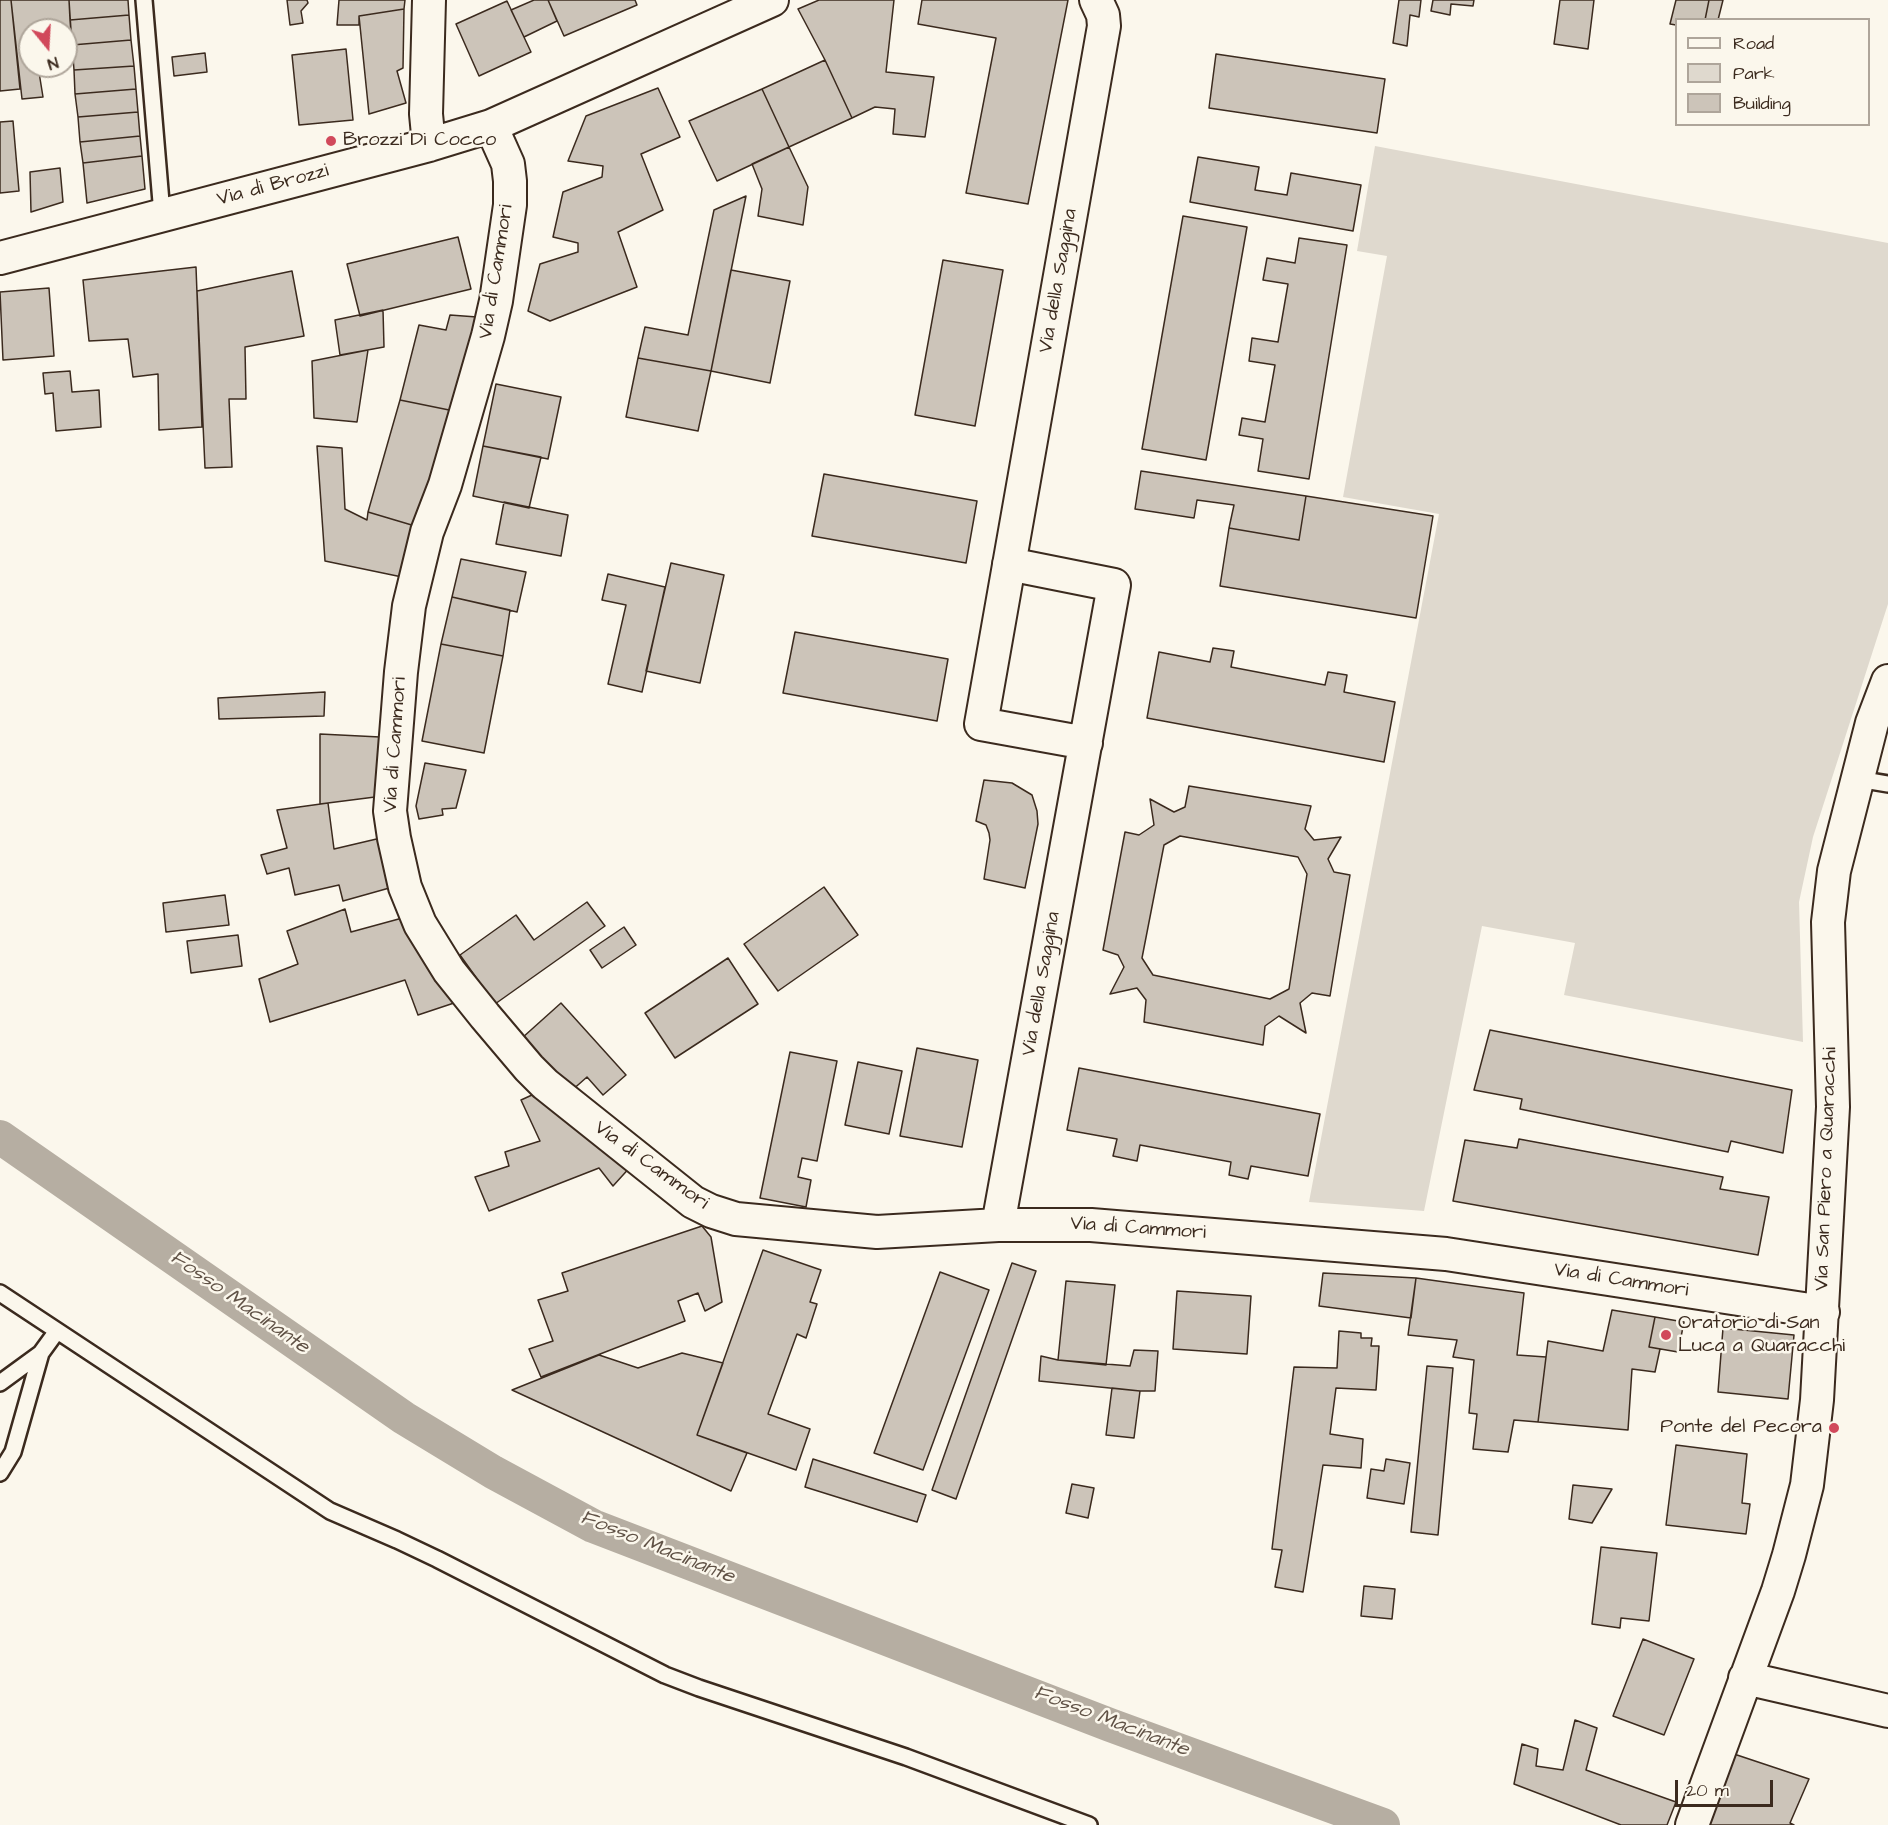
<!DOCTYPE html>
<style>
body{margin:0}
#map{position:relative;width:1888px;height:1825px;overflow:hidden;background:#fbf7ec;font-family:"Architects Daughter",sans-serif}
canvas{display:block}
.legend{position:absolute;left:1675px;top:18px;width:195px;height:108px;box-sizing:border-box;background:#fbf7ec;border:2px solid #aea59a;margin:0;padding:8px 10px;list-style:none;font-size:18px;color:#3b2a1e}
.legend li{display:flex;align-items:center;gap:12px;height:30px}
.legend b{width:30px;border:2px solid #aea59a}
.north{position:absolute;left:18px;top:18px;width:60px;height:60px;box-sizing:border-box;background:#fbf7ec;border:2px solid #aea59a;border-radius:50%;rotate:162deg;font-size:16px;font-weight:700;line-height:24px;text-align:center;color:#3b2a1e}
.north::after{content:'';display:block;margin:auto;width:21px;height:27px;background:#d1495b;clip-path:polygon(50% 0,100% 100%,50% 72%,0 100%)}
.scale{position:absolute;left:1675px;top:1780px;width:98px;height:27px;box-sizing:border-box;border:3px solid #3b2a1e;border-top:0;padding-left:8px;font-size:18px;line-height:21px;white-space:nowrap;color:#3b2a1e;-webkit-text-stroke:4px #fbf7ec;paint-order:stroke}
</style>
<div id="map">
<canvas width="1888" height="1825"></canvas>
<ul class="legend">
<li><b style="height:8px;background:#fbf7ec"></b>Road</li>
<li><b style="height:16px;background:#dfd9ce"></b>Park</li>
<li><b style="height:16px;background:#ccc4b9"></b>Building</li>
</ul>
<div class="north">N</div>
<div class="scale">20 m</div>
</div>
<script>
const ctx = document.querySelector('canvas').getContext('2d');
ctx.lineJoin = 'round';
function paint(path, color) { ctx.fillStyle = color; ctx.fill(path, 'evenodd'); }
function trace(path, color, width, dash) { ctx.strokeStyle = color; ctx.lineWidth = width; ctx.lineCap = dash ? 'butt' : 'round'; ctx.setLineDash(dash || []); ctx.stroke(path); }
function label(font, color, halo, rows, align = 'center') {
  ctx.font = font + ' "Architects Daughter",sans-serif'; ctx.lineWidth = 5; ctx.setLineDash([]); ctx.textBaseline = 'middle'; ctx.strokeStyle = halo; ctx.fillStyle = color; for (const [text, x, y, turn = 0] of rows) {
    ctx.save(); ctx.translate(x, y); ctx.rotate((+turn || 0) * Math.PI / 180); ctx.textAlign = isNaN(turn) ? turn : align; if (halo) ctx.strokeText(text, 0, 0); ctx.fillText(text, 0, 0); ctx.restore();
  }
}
paint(new Path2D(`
 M1375,146l513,97v361l-75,233 -14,65 4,140 -239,-47 11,-52 -93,-17 -58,285 -115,-9 130,-688 -96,-17 44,-241 -30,-5z`), '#dfd9ce');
trace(new Path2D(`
 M0,1137l404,281 89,54 100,54 517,199 273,100`), '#b6aea2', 34);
const building = new Path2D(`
 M0,0h11l9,89 -20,2z
 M11,0h58l3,45h-6v-15h-36v36h8l5,31 -21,2z
 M69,0h59l1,15 -59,5z
 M287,0h20l1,3 -7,8 2,12 -13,2z
 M339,0h66l-1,9 -45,7v9h-22z
 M534,0h14l9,21 -33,16 -13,-27z
 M548,0h87l2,5 -73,31z
 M819,0h75l-8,72 48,5 -9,60 -32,-3 2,-25 -20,-2 -23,11 -27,-58 -27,-51z
 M922,0h146l-40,204 -62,-11 30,-155 -78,-14z
 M1399,0h22l-2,17 -9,-2 -3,31 -14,-3z
 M1433,0h41l-1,6 -22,-2 -1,11 -19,-4z
 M1560,0h34l-6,49 -34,-5z
 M1676,0h33l-4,20h-29v5l-6,-1z
 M1709,0h14l-5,20h-13z
 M507,1l24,51 -52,24 -23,-52z
 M404,9l-1,59 -6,3 9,32 -37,11 -10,-98z
 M129,15l2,25 -59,5 -2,-25z
 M131,40l3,26 -60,4 -2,-25z
 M346,49l7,71 -54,5 -7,-70z
 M205,53l2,19 -33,4 -2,-19z
 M1216,54l169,25 -8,54 -168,-25z
 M825,60l27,58 -63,29 -27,-58z
 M134,66l2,23 -61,5 -1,-24z
 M658,88l22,49 -39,17 22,56 -45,22 19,55 -87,34 -22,-10 12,-47 38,-12v-9l-25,-6 10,-45 39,-15 1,-11 -35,-5 18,-45z
 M136,89l2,23 -60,5 -3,-23z
 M762,89l27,58 -72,34 -28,-60z
 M138,112l2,24 -60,6 -2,-25z
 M13,121l6,70 -19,2v-71z
 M140,136l2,20 -59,7 -3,-21z
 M789,147l19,40 -5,38 -45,-9 4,-27 -10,-25z
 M142,156l3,33 -58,14 -4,-40z
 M1198,157l61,10 -4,23 32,5 4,-22 70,12 -8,46 -163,-29z
 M60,168l3,34 -32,10 -1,-40z
 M746,196l-35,175 -73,-13 7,-31 43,8 26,-125z
 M1183,216l64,11 -41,233 -64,-11z
 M458,237l13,52 -111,27 -13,-52z
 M1299,238l48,7 -38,234 -51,-8 5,-32 -24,-4 3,-17 23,4 10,-57 -26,-4 3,-23 26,4 10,-58 -25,-4 4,-22 28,5z
 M943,260l60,10 -28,156 -60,-11z
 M196,267l6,160 -43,3 -1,-56 -25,3 -5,-38 -39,2 -6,-61z
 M731,270l59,11 -20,102 -59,-12z
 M292,271l12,65 -59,11 1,52h-17l3,68 -27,1 -8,-177z
 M49,288l5,68 -51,4 -3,-68z
 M383,310l1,37 -44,8 -5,-35z
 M450,315l27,2 -23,94 -54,-11 19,-75 27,5z
 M368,350l-11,72 -43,-4 -2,-57z
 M638,358l73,13 -13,60 -72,-14z
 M70,371l2,21 27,-2 2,37 -45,4 -3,-38 -8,1 -2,-21z
 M496,384l65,13 -13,62 -65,-13z
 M400,400l54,11 -39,115 -47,-14z
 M317,446l25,2 3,61 22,11 1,-8 47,14 -13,51 -77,-16z
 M483,446l58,11 -12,51 -56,-12z
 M1141,471l165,25 -7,44 -70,-12 5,-23 -37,-5 -3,18 -59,-9z
 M824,474l153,27 -11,62 -154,-27z
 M1306,496l127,20 -17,102 -196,-32 9,-58 70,12z
 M504,502l64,13 -7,41 -65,-12z
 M461,559l65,13 -9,40 -65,-15z
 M671,563l53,12 -24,108 -54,-12z
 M608,574l57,13 -23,105 -34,-8 18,-79 -24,-5z
 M452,597l58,13 -7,46 -62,-12z
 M795,632l153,27 -11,62 -154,-28z
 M441,644l62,12 -19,97 -62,-12z
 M1213,648l21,3 -3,16 94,18 3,-13 19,3 -3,17 51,10 -11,60 -237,-44 12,-66 51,10z
 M325,692l-1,24 -105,3 -1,-21z
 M320,734l60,3 -5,60 -55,7z
 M425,763l41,7 -10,38 -14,1 1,6 -24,4 -3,-13z
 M984,780l28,3 20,12 5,16 1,13 -13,64 -41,-9 6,-39 -1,-7 -3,-8 -10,-4z
 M1189,786l122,20 -6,23 9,11 27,-3 -13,22 6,13 16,3 -20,121 -18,-3 -12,10 6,30 -27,-17 -14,10 -2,19 -119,-23 2,-22 -9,-12 -27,6 14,-27 -6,-12 -15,-5 22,-118 14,3 15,-10 -4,-26 24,13 11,-5zM1180,836l118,21 9,17 -18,115 -19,10 -117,-24 -11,-17 22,-113z
 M328,803l6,46 51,-12 15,48 -57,16 -4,-16 -44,10 -6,-27 -22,6 -6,-19 26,-7 -10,-38z
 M824,887l34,48 -80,56 -34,-47z
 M225,895l4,30 -63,7 -3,-29z
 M587,902l18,24 -110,78 -35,-49 56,-40 18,25z
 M345,909l6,23 55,-15 51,85 -39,13 -13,-35 -135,42 -11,-43 39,-15 -11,-33z
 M624,927l12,18 -34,23 -12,-18z
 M238,935l4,31 -51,7 -4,-32z
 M728,958l30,46 -83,54 -30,-45z
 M561,1003l65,72 -23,20 -16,-18 -17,15 -48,-54z
 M1490,1030l302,60 -9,63 -52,-12 -3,11 -208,-43 2,-10 -48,-9z
 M917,1048l61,12 -16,87 -62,-11z
 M790,1052l47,9 -20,100 -15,-3 -4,19 13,3 -5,27 -46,-9z
 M858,1062l44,9 -13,63 -44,-9z
 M1079,1068l241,46 -12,62 -57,-10 -3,13 -19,-4 2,-13 -91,-17 -3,16 -24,-5 4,-17 -50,-9z
 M543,1090l90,74 -20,22 -14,-18 -110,43 -14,-34 34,-11 -4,-14 35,-11 -19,-41z
 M1519,1139l204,38 -3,12 49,8 -11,58 -305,-54 12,-61 52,8z
 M702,1226l9,11 11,65 -17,9 -7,-18 -20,8 7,20 -144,56 -12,-28 24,-8 -15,-41 30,-9 -6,-18z
 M763,1250l58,20 -11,32 7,2 -11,34 -9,-4 -29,80 42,15 -14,41 -99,-35z
 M1012,1263l24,8 -80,228 -24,-9z
 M940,1272l49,18 -66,180 -49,-17z
 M1323,1273l93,5 -5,40 -92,-12z
 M1416,1278l108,15 -7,62 29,2 -8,65 -24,-2 -6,32 -35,-3 4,-35 -8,-1 5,-53 -21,-3 4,-17 -49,-5z
 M1066,1281l49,4 -9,80 -48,-5z
 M1177,1291l74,5 -4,58 -74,-5z
 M1612,1310l43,7 -6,30 11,2 -5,23 -23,-3 -4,61 -90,-8 10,-81 55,10z
 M1655,1317l29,5 -6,30 -29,-5z
 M1723,1328l71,7 -6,64 -70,-7z
 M1339,1331l22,2v5h11l-1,8h8l-3,44 -40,-2 -6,46 33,5 -2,29 -38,-3 -20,127 -28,-5 7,-37 -10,-1 22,-182 43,1z
 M1134,1350l24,1 -3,40h-15l-101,-10 2,-25 17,4 72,6z
 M682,1353l41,10 -26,72 50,18 -16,38 -219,-101 87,-35 39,13z
 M1427,1366l26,2 -15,167 -27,-3z
 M1112,1388l28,3 -6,47 -28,-3z
 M1676,1445l71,9 -5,49 8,1 -4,30 -80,-9z
 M813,1459l113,36 -9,27 -112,-35z
 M1386,1459l24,4 -6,41 -37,-6 4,-29 13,2z
 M1072,1484l22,4 -6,30 -22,-5z
 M1573,1485l39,4 -20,34 -23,-4z
 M1601,1547l56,6 -8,68 -28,-3 -1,10 -28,-4z
 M1364,1586l31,3 -3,30 -31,-3z
 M1643,1639l51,20 -30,76 -51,-19z
 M1575,1720l22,8 -11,42 90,32 -9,23h-46l-107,-41 8,-40 16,5 -2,17 27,4z
 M1731,1753l78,26 -19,44 4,2h-87z`);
paint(building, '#ccc4b9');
trace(building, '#3b2a1e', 1.5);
const lane = new Path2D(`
 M144,0l18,214
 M1858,779l30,5
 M0,1293l330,218 67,29 40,19 228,116 34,13 207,69 183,68
 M0,1383l41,-30 16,-22
 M0,1473l13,-21 28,-99`);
const street = new Path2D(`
 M429,0l-3,114 3,31
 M491,126l17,38 2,17v24l-14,96 -8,35 -43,149 -18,47 -18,74 -8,66 -11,139 4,27 11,49 15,37 29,47 36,45 44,52 16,16 148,118 18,9 25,8 141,13 121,-7h93l355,29 377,58
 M0,258l429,-113 62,-19 281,-126
 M1086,743l-105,-19 123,-698 -1,-11 -7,-15
 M998,1225l116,-640 -105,-21
 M1745,1678l143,33
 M1692,1825l86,-234 11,-36 18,-70 10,-85 16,-293 -5,-185 6,-51 38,-148 16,-42`);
trace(lane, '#3b2a1e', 20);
trace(street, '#3b2a1e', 36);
trace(lane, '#fbf7ec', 15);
trace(street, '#fbf7ec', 32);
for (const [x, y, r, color] of [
 [331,141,6,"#d1495b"],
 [1666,1335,6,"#d1495b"],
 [1834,1428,6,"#d1495b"]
]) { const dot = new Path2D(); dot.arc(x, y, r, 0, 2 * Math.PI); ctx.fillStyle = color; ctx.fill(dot); trace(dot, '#fbf7ec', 2); }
label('20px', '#3b2a1e', '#fbf7ec', [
 ["Brozzi Di Cocco",343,141],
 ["Oratorio di San",1678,1324],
 ["Luca a Quaracchi",1678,1347],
 ["Ponte del Pecora",1822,1428,"right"]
], 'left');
label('20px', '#3b2a1e', '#fbf7ec', [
 ["Via di Brozzi",273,186,-15],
 ["Via di Cammori",497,272,-81],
 ["Via della Saggina",1059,281,-80],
 ["Via di Cammori",396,745,-86],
 ["Via della Saggina",1042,984,-80],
 ["Via di Cammori",651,1166,36],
 ["Via San Piero a Quaracchi",1827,1169,-88],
 ["Via di Cammori",1138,1229,4],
 ["Via di Cammori",1621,1281,9]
]);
label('italic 21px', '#605246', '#fbf7ec', [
 ["Fosso Macinante",239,1303,35],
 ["Fosso Macinante",657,1548,22],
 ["Fosso Macinante",1111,1722,21]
]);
</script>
